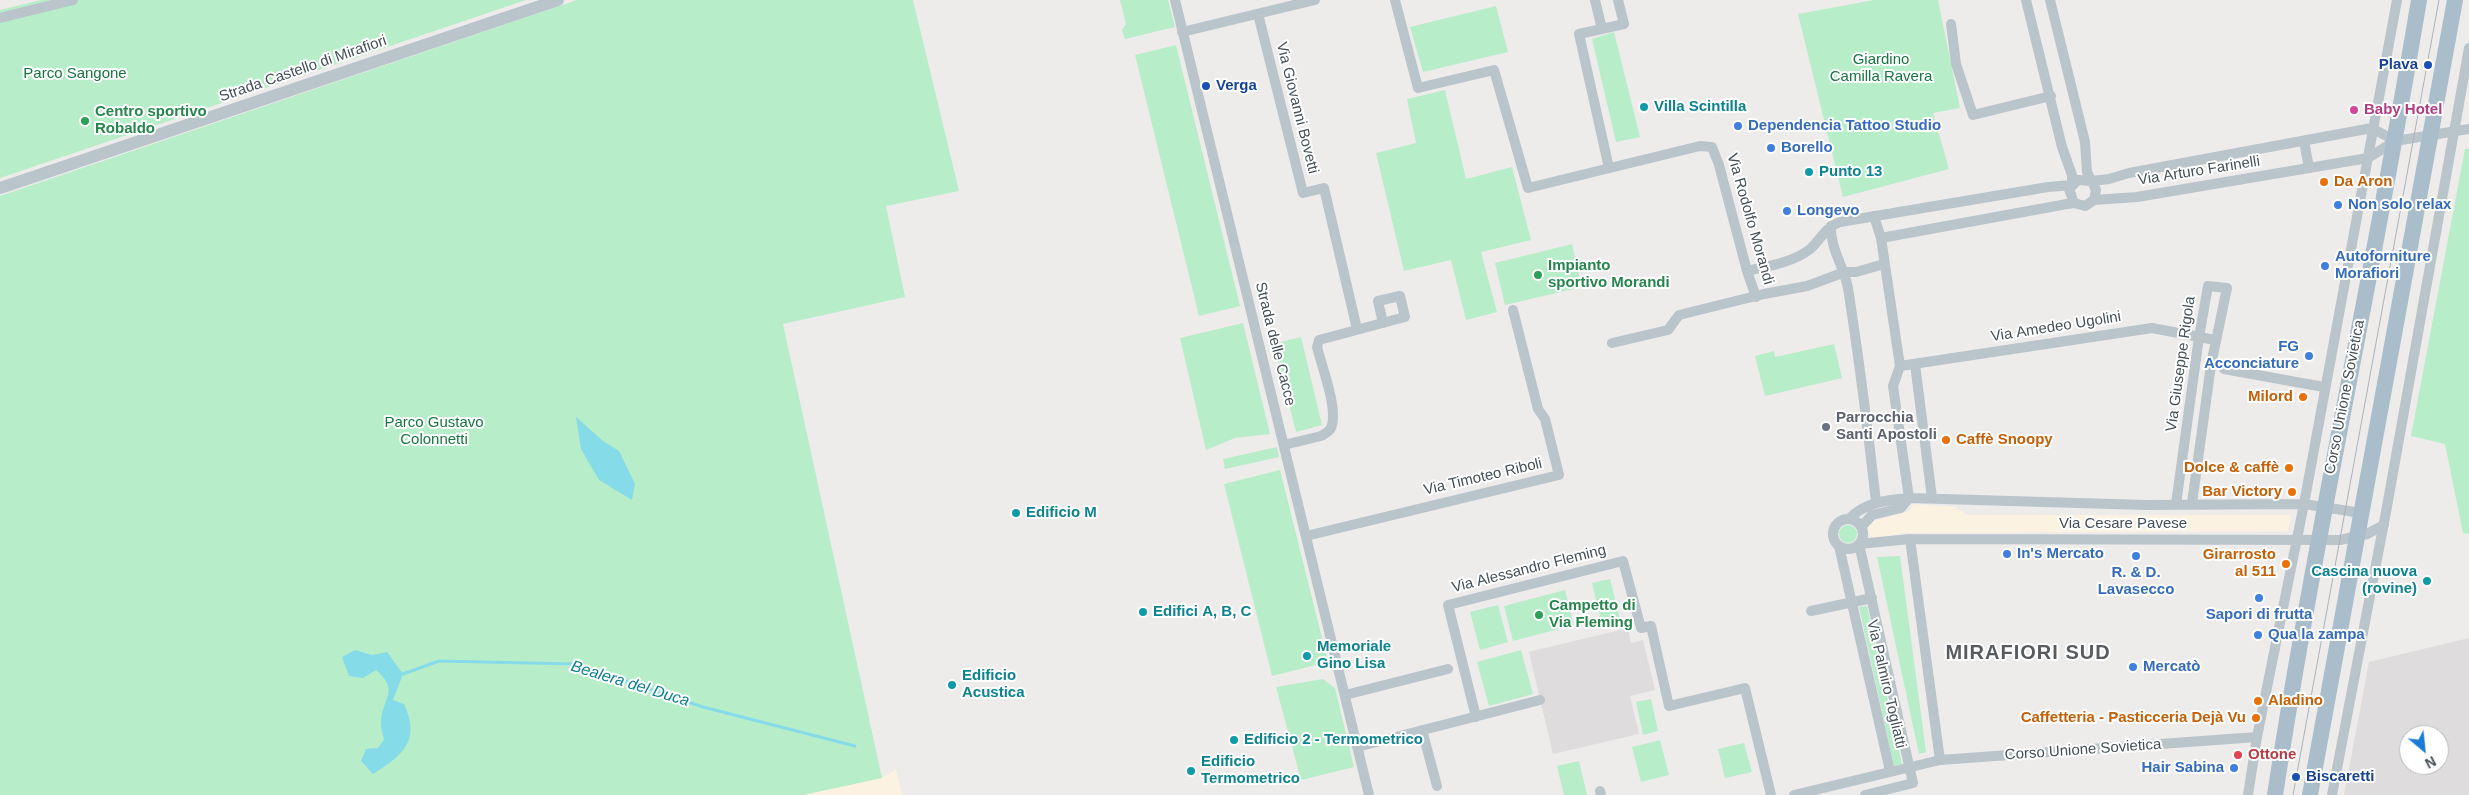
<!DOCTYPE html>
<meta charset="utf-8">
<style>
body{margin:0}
#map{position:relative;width:2469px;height:795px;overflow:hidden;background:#eeebeb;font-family:Arial,sans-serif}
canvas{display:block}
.north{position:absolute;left:2399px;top:725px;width:50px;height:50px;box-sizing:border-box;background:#fff;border:1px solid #b4b9bc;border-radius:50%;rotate:152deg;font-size:14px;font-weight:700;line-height:20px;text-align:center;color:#445058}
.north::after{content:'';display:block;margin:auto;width:18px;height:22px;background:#1c7ad7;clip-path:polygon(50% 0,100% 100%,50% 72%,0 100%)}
</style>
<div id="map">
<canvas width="2469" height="795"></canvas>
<div class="north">N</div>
</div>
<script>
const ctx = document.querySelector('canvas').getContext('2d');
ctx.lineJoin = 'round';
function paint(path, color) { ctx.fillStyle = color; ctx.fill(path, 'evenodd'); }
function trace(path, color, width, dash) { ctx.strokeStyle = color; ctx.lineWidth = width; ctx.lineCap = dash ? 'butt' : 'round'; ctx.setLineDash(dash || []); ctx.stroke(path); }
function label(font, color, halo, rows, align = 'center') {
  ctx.font = font + ' Arial,sans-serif'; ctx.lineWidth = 4; ctx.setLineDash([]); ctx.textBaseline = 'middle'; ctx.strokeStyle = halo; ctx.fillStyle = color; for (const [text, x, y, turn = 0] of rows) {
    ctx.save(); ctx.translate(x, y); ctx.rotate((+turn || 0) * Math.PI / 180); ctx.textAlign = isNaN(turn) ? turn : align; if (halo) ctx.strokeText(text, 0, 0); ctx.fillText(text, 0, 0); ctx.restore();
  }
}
paint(new Path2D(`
 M1913,504l43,3 11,8h324l-3,16 -382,2 -34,5 -5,-9 7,-8 35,-10z
 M896,769l6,26h-99l79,-17z`), '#fbf2e2');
paint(new Path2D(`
 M1628,628l3,15 12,-3 12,50 -25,6 9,38 -86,20 -24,-102z
 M2469,638v157h-125l25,-133zM2409,735h30v30h-30z`), '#dfdcdd');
paint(new Path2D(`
 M41,0h485l-526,178v-168z
 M577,0h336l46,191 -73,15 19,91 -122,27 99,454 -79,17h-803v-599z
 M1120,0h48l7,27 -50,12 -3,-9 4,-6z
 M1874,0h64l22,108 -27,5 16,56 -106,28 -45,-183z
 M1496,6l12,46 -85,20 -13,-45z
 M1614,32l26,105 -24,5 -24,-103z
 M1176,45l64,261 -41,10 -64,-261z
 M1445,90l21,89 46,-12 19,73 -50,12 16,60 -31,8 -15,-60 -47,11 -28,-118 40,-10 -9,-44z
 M2465,149h4v385l-6,-1 -18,-89 -34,-8z
 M1572,244l10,43 -77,18 -10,-42z
 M1243,323l27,111 -35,4 -29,12 -26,-112z
 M1301,337l21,88 -26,7 -22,-86 7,-2v-2z
 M1834,344l8,34 -77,18 -10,-40 19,-5 1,6z
 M1277,447l2,10 -54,12 -2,-10z
 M1280,470l48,192 -56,14 -48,-192z
 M1839 534a9 9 0 1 1 18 0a9 9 0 1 1-18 0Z
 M1900,556l26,196 -7,2 -42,-197z
 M1610,579l10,40 -18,5 -10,-41z
 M1565,590l9,35 -61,16 -9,-35z
 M1498,605l10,37 -28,8 -10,-38z
 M1867,606l35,158 -8,2 -35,-159z
 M1521,650l12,44 -44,12 -12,-44z
 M1323,679l12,9 19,79 -53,13 -25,-93z
 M1651,699l7,32 -15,4 -7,-33z
 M1660,740l9,35 -28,7 -9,-35z
 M1744,743l8,29 -27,6 -7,-29z
 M1579,761l8,34h-23l-7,-29z`), '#b8edc9');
paint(new Path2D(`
 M576,417l27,24 16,10 16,33 -3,16 -33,-20 -18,-31z
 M355,650l17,5 15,-3 16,22 -10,26 11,4c17,37 -1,51 -31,70l-12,-13 5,-12 12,-1 6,-8c-1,-6 -4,-14 -3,-20 3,-24 18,-30 -5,-50l-13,8 -14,-2 -7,-19z`), '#86dbe9');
trace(new Path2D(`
 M403,674l36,-13 136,3 128,43 152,39`), '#86dbe9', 3);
trace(new Path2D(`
 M1175,0l194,795
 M1395,0l23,88 76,-18 34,118 172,-42 12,1 7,18 28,106 9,26
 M1595,0l7,29
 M2026,0l36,147 10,28v10
 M2050,0l35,142 2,30 9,18 -2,10
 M1258,14l45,179 21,-5 33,141
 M0,18l73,-18
 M1951,24l5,40 17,51 78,-19
 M1182,32l133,-32
 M2304,141l5,27
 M1609,168l-30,-134 45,-10 -6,-24
 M2074,203l-5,-14 9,-9 13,1 18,-2 20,-6 243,-45 23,13
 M1831,226c-1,23 13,40 17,62 11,71 20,142 28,214
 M1881,238l186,-34 7,-1 11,3 9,-6 43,-3 231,-39 27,-17 74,-12
 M1747,271c21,-5 44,-8 62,-21 11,-9 16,-23 31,-28l208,-35 24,-2
 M1612,343l56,-13 11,-15 85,-21 43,-8 38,-14h11l28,-8
 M1915,364l17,134
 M1900,366l252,-38 63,12
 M2224,369l100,18
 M1284,445l37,-9c5,-3 10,-5 11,-11 5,-19 -10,-58 -15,-78l2,-7 86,-23 -5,-21 -22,5 5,22
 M2176,504l23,-167 9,-51 19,2 -16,77 -19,138
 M1849,519c16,-17 38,-19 60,-21l237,7 158,-1 57,9
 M1833 534a15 15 0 1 1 30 0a15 15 0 1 1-30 0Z
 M1861,527l11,-12 29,-7 8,-10 -16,-112 7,-20 -19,-128 -7,-22
 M1306,536l253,-61 -14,-56 -7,-10 -25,-99
 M1910,539l30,221
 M1859,544l51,-5 430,1 27,-6 17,-9
 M1859,544l54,239 -48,12
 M1839,546l51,225
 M1811,611l61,-13
 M1345,695l103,-26
 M1476,717l-28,-112 175,-44 18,67 10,-2 18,80 76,-18 26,107
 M1422,730l15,56
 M1357,747l183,-47
 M1600,791l1,4
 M1794,795l146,-35 317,-23
 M2248,795l9,-58 47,-233 93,-504
 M2332,795l54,-283 83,-464`), '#b9c4cb', 10);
trace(new Path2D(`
 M0,188l558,-188`), '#b9c4cb', 12);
trace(new Path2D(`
 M2275,795c41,-266 100,-529 144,-795
 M2310,795l145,-795`), '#aabdca', 16);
trace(new Path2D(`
 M2293,795l146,-795`), '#adb1b6', 1);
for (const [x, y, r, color] of [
 [2428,65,5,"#1a4fb4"],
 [1206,86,5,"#1a4fb4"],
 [1644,107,5,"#0f9aa8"],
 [2354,110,5,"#d1479c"],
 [85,121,5,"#2e9e5b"],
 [1738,126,5,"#3f7fe0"],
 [1771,148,5,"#3f7fe0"],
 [1809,172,5,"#0f9aa8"],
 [2324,182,5,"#e8710a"],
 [2338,205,5,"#3f7fe0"],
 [1787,211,5,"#3f7fe0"],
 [2325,266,5,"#3f7fe0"],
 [1538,275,5,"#2e9e5b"],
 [2309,356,5,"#3f7fe0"],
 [2303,397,5,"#e8710a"],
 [1826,427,5,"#6b7280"],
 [1946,440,5,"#e8710a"],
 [2289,468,5,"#e8710a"],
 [2292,492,5,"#e8710a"],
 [1016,513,5,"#0f9aa8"],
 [2007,554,5,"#3f7fe0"],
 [2136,556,5,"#3f7fe0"],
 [2286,564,5,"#e8710a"],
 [2427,581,5,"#0f9aa8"],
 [2259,598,5,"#3f7fe0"],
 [1143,612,5,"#0f9aa8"],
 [1539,615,5,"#2e9e5b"],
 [2258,635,5,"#3f7fe0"],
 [1307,656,5,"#0f9aa8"],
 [2133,667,5,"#3f7fe0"],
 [952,685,5,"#0f9aa8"],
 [2258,701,5,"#e8710a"],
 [2256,718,5,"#e8710a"],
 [1234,740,5,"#0f9aa8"],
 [2238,755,5,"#e0444e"],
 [2234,768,5,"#3f7fe0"],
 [1191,771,5,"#0f9aa8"],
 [2296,777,5,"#1a4fb4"]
]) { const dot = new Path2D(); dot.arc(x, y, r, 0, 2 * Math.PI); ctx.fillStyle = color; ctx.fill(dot); trace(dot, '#fff', 2); }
label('15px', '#177641', '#fff', [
 ["Giardino",1881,60],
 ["Camilla Ravera",1881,77],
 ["Parco Sangone",75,74],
 ["Parco Gustavo",434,423],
 ["Colonnetti",434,440]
]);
label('bold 15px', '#164399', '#fff', [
 ["Plava",2418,65,"right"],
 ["Verga",1216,86],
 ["Biscaretti",2306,777]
], 'left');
label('15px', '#445058', '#fff', [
 ["Strada Castello di Mirafiori",303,69,-19],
 ["Via Giovanni Bovetti",1297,108,76],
 ["Via Arturo Farinelli",2199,171,-9],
 ["Via Rodolfo Morandi",1750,219,74],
 ["Via Amedeo Ugolini",2056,327,-9],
 ["Strada delle Cacce",1275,344,76],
 ["Via Giuseppe Rigola",2181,364,-82],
 ["Corso Unione Sovietica",2345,397,-79],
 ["Via Timoteo Riboli",1483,477,-13],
 ["Via Cesare Pavese",2123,524],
 ["Via Alessandro Fleming",1529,569,-14],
 ["Via Palmiro Togliatti",1886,684,77],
 ["Corso Unione Sovietica",2083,750,-4]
]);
label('bold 15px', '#0d838f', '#fff', [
 ["Villa Scintilla",1654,107],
 ["Punto 13",1819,172],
 ["Edificio M",1026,513],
 ["Cascina nuova",2417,572,"right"],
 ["(rovine)",2417,589,"right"],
 ["Edifici A, B, C",1153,612],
 ["Memoriale",1317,647],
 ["Gino Lisa",1317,664],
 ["Edificio",962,676],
 ["Acustica",962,693],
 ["Edificio 2 - Termometrico",1244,740],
 ["Edificio",1201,762],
 ["Termometrico",1201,779]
], 'left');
label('bold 15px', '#b23c85', '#fff', [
 ["Baby Hotel",2364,110]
], 'left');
label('bold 15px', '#27864d', '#fff', [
 ["Centro sportivo",95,112],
 ["Robaldo",95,129],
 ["Impianto",1548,266],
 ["sportivo Morandi",1548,283],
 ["Campetto di",1549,606],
 ["Via Fleming",1549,623]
], 'left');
label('bold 15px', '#366cbe', '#fff', [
 ["Dependencia Tattoo Studio",1748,126],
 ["Borello",1781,148],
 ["Non solo relax",2348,205],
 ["Longevo",1797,211],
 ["Autoforniture",2335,257],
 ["Morafiori",2335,274],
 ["FG",2299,347,"right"],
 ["Acconciature",2299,364,"right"],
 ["In's Mercato",2017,554],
 ["R. & D.",2136,573,"center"],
 ["Lavasecco",2136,590,"center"],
 ["Sapori di frutta",2259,615,"center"],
 ["Qua la zampa",2268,635],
 ["Mercatò",2143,667],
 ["Hair Sabina",2224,768,"right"]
], 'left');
label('bold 15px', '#c56008', '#fff', [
 ["Da Aron",2334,182,"left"],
 ["Milord",2293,397],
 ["Caffè Snoopy",1956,440,"left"],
 ["Dolce & caffè",2279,468],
 ["Bar Victory",2282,492],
 ["Girarrosto",2276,555],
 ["al 511",2276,572],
 ["Aladino",2268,701,"left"],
 ["Caffetteria - Pasticceria Dejà Vu",2246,718]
], 'right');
label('bold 15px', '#5b616d', '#fff', [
 ["Parrocchia",1836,418],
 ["Santi Apostoli",1836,435]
], 'left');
label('bold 15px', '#be3a42', '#fff', [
 ["Ottone",2248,755]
], 'left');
label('italic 16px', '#0e8092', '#fff', [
 ["Bealera del Duca",630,684,17]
]);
ctx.letterSpacing = '1px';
label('bold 20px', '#585c60', '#fff', [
 ["MIRAFIORI SUD",2028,653]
]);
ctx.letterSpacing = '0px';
</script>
